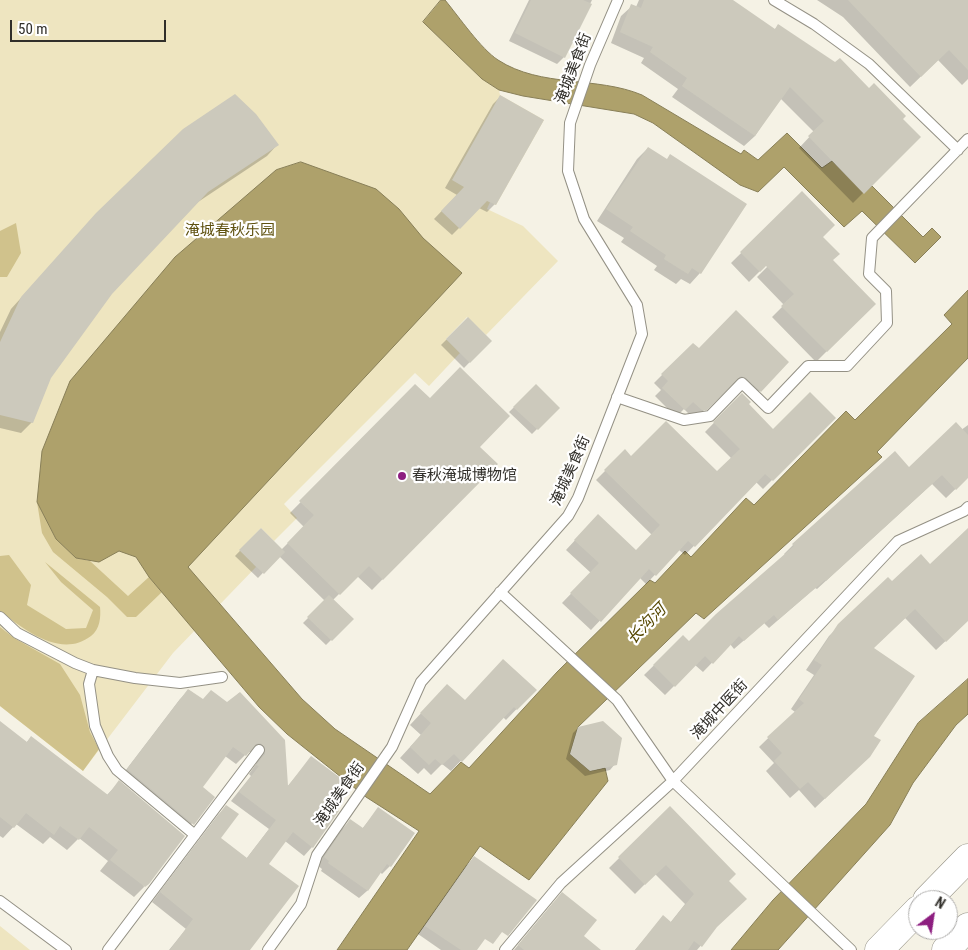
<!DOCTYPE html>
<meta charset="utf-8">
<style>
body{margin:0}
#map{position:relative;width:968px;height:950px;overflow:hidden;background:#f5f2e5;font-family:"Roboto Condensed",sans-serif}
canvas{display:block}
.north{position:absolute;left:908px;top:890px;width:50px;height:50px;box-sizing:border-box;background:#fff;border:1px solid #adacaa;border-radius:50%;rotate:31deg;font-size:14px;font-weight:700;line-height:20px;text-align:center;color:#312f2a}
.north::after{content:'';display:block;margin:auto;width:18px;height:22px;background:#8d1e80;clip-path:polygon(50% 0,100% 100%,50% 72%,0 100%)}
.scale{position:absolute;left:10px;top:20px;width:156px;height:22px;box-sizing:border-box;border:2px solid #312f2a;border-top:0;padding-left:6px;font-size:15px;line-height:18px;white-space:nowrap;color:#312f2a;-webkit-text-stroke:4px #fff;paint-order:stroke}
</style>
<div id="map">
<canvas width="968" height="950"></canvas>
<div class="north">N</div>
<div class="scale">50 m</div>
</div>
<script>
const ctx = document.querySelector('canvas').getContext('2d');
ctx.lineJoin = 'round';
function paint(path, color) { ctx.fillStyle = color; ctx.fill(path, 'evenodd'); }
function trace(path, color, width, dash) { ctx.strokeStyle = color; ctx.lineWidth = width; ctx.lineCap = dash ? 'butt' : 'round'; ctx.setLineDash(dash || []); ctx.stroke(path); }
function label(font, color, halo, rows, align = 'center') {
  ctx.font = font + ' "Roboto Condensed","Noto Sans SC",sans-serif'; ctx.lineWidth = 4.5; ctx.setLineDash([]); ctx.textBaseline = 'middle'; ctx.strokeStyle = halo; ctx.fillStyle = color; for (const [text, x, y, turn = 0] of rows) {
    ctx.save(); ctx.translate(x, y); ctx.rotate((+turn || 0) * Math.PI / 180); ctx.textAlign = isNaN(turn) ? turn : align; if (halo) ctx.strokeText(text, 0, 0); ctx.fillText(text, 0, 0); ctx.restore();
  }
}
paint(new Path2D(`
 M0,0h441l-17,22 58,57 17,11 1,5 44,25 -48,85 -6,-3 -3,7 36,17 35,35 -72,74 -19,-18 -21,22 14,14 -31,33 -14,-13 -131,131 13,14 -23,23 -13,-13 -21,22 16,17 -83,86 -90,118 -83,-65z
 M0,926l30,24h-30z`), '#eee5c0');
paint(new Path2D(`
 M16,223l5,30 -14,24h-7v-46z
 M37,502l19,37 20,19 14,3 38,35 21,-19 13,15 -26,25h-9l-20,-20 -54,-45 -11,-19z
 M9,555l22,30 -4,20 39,24 20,-1 7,-18 -32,-28 -16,-20 55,45c1,10 0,22 -9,29 -30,23 -66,-6 -91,-25v-55z
 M0,627l14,11 46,26 20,31 10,37 9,17 -16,22 -83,-65z`), '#d0c28c');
const water = new Path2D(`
 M441,0h4c14,17 36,49 53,60 43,28 99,16 144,35l99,59 3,-4 14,10 29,-27 35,35 10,-7 32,32 8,-7 51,51 9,-9 9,9 -26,26 -53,-52 -18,16 -60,-60 -26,25 -18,-7 -87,-62 -19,-9 -111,-18 -24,-6 -17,-11 -59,-57z
 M301,162l75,27 23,20 24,29 39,35 -274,294 114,132 33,30 95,65 31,-32 8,6 88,-96 93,-92 5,3 30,-32 6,6 55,-59 8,7 92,-94 9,9 97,-96 -8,-9 24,-25v68l-91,94 5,5 -178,162 -8,-6 -118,114 -8,27 20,17 15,-3 3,13 -79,99 -49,-34 -73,104h-70l82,-119 -53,-34 -79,-63 -28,-27 -110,-130 -13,-20 -17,-6 -20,11 -23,-4 -20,-19 -19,-37 5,-51 28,-70 105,-124 101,-87z
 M968,679v35l-12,11 -43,58 -23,42 -112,125h-47l42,-50 93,-96 52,-81z`);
paint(water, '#aea16b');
trace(water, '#887f58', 1);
paint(new Path2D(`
 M529,0h63l-28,57 -7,7 -48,-23z
 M639,0h92l43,30 5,-5 122,94 18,18 -66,66 -54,-55 15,-16 -34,-34 -25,38 -11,10 -72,-49 6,-8 -37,-26 3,-5 -33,-15 10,-27 11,-10 4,1z
 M817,0h151v79l-6,6 -24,-25 -28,27 -67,-70z
 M500,97l-5,107 -8,8 -8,-4 -27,27 -18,-16 23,-24 -12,-7 48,-84z
 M277,145l-10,11 -69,46 -87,91 -61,84 -18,45 -11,11 -21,-5v-96l11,-23 75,-83z
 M648,148l52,125 -10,11 -9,-5 -5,5 -22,-14 3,-4 -36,-24 3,-4 -27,-17 40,-62z
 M802,193l29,68 43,43 -58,58 -44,-45 12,-12 -27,-28 14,-14 -1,-2 -21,21 -18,-19z
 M468,318l22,23 -26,27 -23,-23z
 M693,344l5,6 90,12 -36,37 -14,-14 -8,-1 -33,33 -4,1 -9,-9 -8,8 -21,-21 6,-6 -7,-7z
 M536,386l22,22 -26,26 -23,-22z
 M742,394l5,10 26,27 61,-13 -71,71 -7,-7 -71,73 -6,-5 -33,34 -6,-6 -49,52 -29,-27 29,-30 -25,-23 23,-25 47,26 16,-16 -56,-55 29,-29 6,7 86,15 15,-14 -27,-27z
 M405,396l73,51 18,17 -124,126 -15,-14 -24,24 19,19 -26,26 -23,-22 22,-22 -46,-45 -21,22 -23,-22 26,-27 20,21 23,-23 -14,-14z
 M968,425v52l-22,21 -14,-14 -115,105 -2,-1 -46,40 -5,-5 -30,26 -4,-5 -27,28 -8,-7 -30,30 -21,-20 39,-38 2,10 101,-91 -2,-2 9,-9 116,-77z
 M968,529v91l-32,30 -31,-32 -33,31 1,88 -14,29 -44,42 -16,-18 -9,8 -24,-27 8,-8 -15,-16 36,-35 -4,-3 23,-34 -8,-5 23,-34 10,-10 53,-43 38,-17z
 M189,690l13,10 25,4 12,-11 48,94 24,-29 20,49 -19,40 -8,9 -19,-15 -18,23 -19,86h-79l17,-21 -34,-27 66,-87 8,-8 -6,31 26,21 23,-30 -38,-28 20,-25 -2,-2 7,-10 1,-8 -6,-4h-3l-12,12 -11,-8 -24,31 12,10 -29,36 -65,-54 61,-80z
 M535,690l-29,30 -3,-3 -52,54 -9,-7 -11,11 -7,-7 -6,6 -18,-16 21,-23 -11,-10 27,-29 27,6z
 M0,722l26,21 5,-6 75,59 13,-14 25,105 -10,10 -34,-26 8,-10 -29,-23 -12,12 -17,-13 -7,7 -27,-20 -13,14 -3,-2z
 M578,728l37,36 -5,6 -25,6 -19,-17 7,-26z
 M670,808l58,73 -13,48 -18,21h-62l28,-33 7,6 15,-19 -30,-30 -20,20 -26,-26z
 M378,809l12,57 -8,8 -2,-2 -13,19 -8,7 -38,-27 1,-2 -5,-4 25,-36 8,-8 12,8z
 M474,858l1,92h-34l-23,-16 48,-68z
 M553,903l29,33 17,14h-85z`), '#0003');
paint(new Path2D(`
 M531,0h52l9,4 -27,54 -50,-25z
 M644,0h89l42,29 3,-5 57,38 5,-4 29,30 5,-5 32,33 -3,3 18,18 -57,57 -56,-58 16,-15 -34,-34 -35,49 -73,-50 5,-8 -37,-26 3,-5 -33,-15 11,-28 10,4z
 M848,0h120v70l-19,-20 -28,27z
 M235,94l21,20 23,31 -71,47 -96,102 -61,84 -18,45 -33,-8v-73l21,-45 75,-84 87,-84z
 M500,95l44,25 -48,85 -9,-4 -27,28 -19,-18 23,-24 -12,-7z
 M648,147l19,12 3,-5 77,50 -46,70 -9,-6 -4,6 -24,-15 2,-4 -36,-24 3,-4 -27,-18z
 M802,191l33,34 -12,12 17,17 -7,6 43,44 -49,48 -46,-46 13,-12 -28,-28 -6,6 -20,-20z
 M736,310l53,52 -28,30 -15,-14 -5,-2 -34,34h-5l-9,-8 -8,8 -23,-22 6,-7 -7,-7 32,-31 6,5z
 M468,317l24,24 -22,22 -24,-24z
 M460,367l50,49 -30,31 18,17 -115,116 -14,-14 -29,29 -53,-52 27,-28 -15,-14 116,-117 15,14z
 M536,384l24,24 -22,22 -25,-23z
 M810,392l26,26 -63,63 -8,-7 -70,73 -7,-6 -32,35 -7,-7 -48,53 -31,-29 29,-30 -25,-23 24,-26 38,36 24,-25 -56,-55 21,-21 6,7 35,-35 51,50 23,-22 -27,-27 29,-29 9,9 -2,2 24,25z
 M956,422l12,13v43l-12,12 -14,-15 -116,106 -1,-1 -47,40 -4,-5 -30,26 -5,-5 -26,28 -8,-8 -30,31 -22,-22 30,-30 6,6 27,-27 78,-68 -2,-2 103,-93 14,16z
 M261,528l24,24 -21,22 -25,-24z
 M968,528v93l-22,21 -31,-33 -41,39 41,28 -41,60 7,4 -11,17 -45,42 -17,-17 -8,7 -26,-28 8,-8 -15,-16 37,-34 -5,-4 23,-34 -8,-5 24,-36 50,-47 4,4 29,-27 9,10z
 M329,595l25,24 -22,22 -25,-24z
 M503,659l34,31 -20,20 -3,-3 -52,55 -8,-8 -12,11 -7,-6 -6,6 -19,-18 21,-24 -11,-10 27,-29 18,16z
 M188,689l15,10 8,-9 16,12 13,-10 45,48 3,46 23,-30 39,29 -17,22 6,4 -26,37 -20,-16 -24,32 30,22 -49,64h-80l23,-31 -33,-27 66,-87 13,9 -18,24 26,20 29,-38 -37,-28 20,-26 -3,-1 9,-11v-7l-5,-4 -4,1 -10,12 -13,-9 -30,40 12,10 -21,28 -67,-56z
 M0,721l27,21 4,-6 77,59 11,-15 66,56 -36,48 -4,3 -35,-27 8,-10 -29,-23 -10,13 -19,-14 -6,9 -28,-22 -12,15 -14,-11z
 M603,721l19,17 -5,27 -27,6 -20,-17 8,-27z
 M670,806l66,68 -7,7 18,18 -30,28 -15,20 -8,-6 -6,9h-53l28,-35 8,7 23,-28 -28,-29 -21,20 -27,-28z
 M378,807l37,26 -24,34 -4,-3 -19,27 -40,-28 1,-2 -5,-4 26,-38 13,9z
 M474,856l63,44 -29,36 -6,-4 -9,12 -8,-5 -8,11h-16l-36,-24z
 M562,892l35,28 -13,16 17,14h-77l-6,-5z`), '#ccc9bc');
const service = new Path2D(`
 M774,0l40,24 55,40 89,86
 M617,397l67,23 26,-4 32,-33 26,25 40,-42h39l40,-43 -1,-32 -17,-17 3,-36 96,-99
 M500,592l117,108 56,81 178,169
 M0,617l17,16 58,30 18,7 42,8 45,5 42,-6
 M93,670l-4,14 6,42 13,30 9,14 78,65
 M0,901l66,49
 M108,950l151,-200
 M268,950l33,-46 16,-49 75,-108 29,-65 147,-166 10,-18 64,-164 -5,-29 -53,-86 -16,-48 2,-48 20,-58 28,-65
 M505,950l56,-67 112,-102 225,-240 66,-30 4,-4`);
const primary = new Path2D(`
 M927,900l41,-42
 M879,950l39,-40
 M946,950l22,-23`);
trace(service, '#949185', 12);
trace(primary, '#949185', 29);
trace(service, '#fff', 10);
trace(primary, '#fff', 28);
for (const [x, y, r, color] of [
 [402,476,5,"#8d1e80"]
]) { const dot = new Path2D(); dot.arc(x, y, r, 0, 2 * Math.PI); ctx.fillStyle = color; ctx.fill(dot); trace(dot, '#fff', 2); }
label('15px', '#312f2a', '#fff', [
 ["淹城美食街",574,69,-69],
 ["淹城美食街",571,471,-66],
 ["淹城中医街",720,710,-47],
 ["淹城美食街",340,795,-55]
]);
label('15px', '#5f510f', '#fff', [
 ["淹城春秋乐园",230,231]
]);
label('15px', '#312f2a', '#fff', [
 ["春秋淹城博物馆",412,476]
], 'left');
label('italic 16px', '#554700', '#fff', [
 ["长沟河",647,625,-46]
]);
</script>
